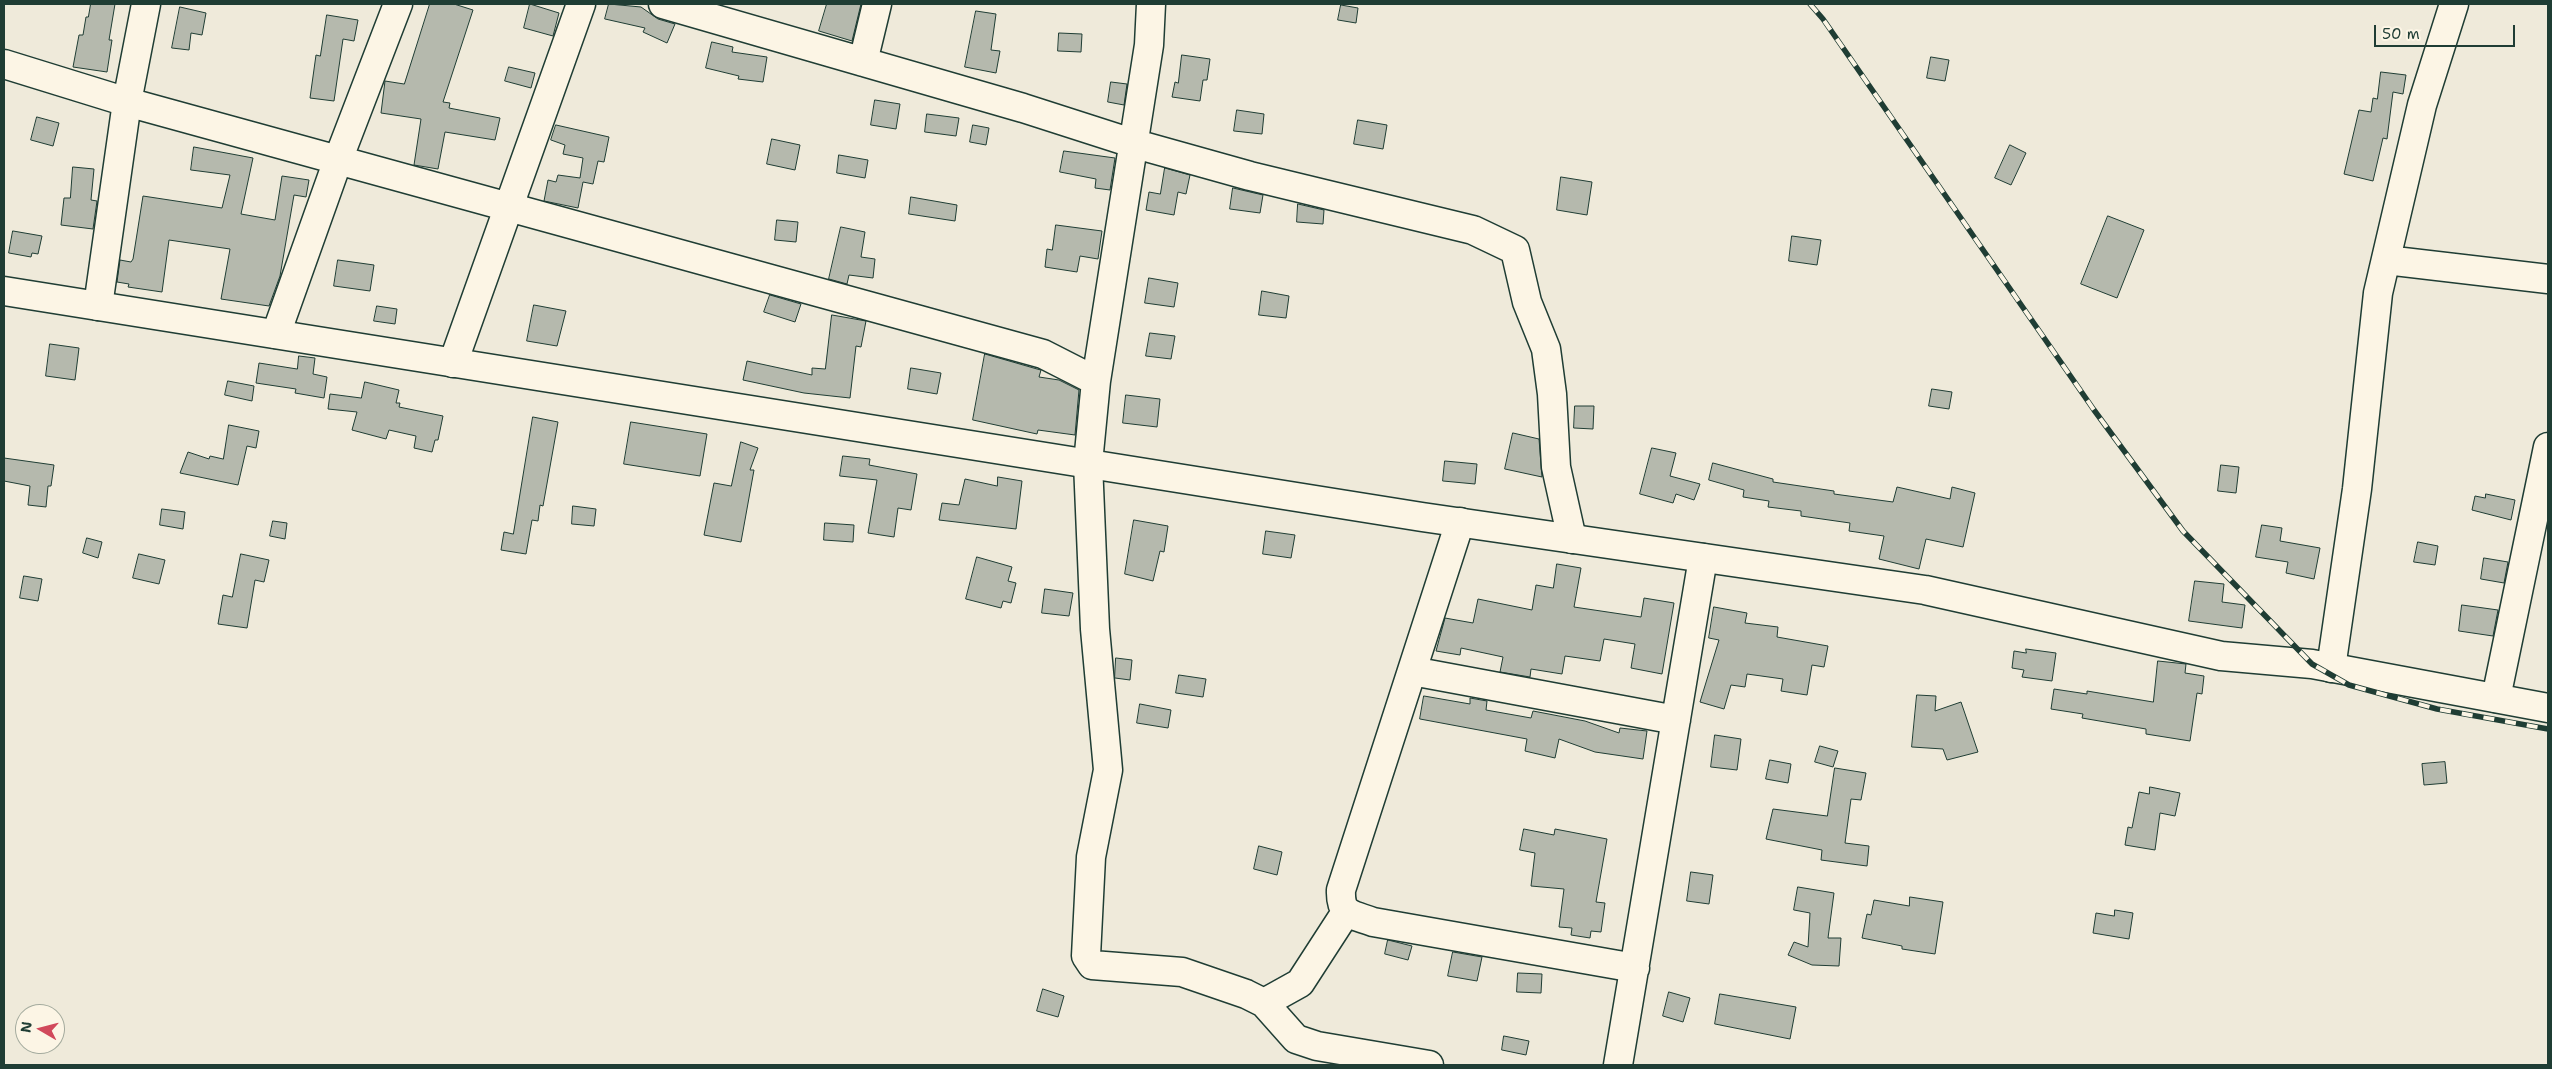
<!DOCTYPE html>
<style>
body{margin:0}
#map{position:relative;width:2552px;height:1069px;overflow:hidden;background:#efeada;font-family:"Shantell Sans",sans-serif}
canvas{display:block}
.frame{position:absolute;inset:0;border:5px solid #1f3d34;pointer-events:none}
.north{position:absolute;left:15px;top:1004px;width:50px;height:50px;box-sizing:border-box;background:#fcf5e5;border:1px solid #a4ab9e;border-radius:50%;rotate:278deg;font-size:14px;font-weight:700;line-height:20px;text-align:center;color:#1f3d34}
.north::after{content:'';display:block;margin:auto;width:18px;height:22px;background:#d1495b;clip-path:polygon(50% 0,100% 100%,50% 72%,0 100%)}
.scale{position:absolute;left:2374px;top:25px;width:141px;height:22px;box-sizing:border-box;border:2px solid #1f3d34;border-top:0;padding-left:6px;font-size:15px;line-height:18px;white-space:nowrap;color:#1f3d34;-webkit-text-stroke:4px #fcf5e5;paint-order:stroke}
</style>
<div id="map">
<canvas width="2552" height="1069"></canvas>
<div class="frame"></div>
<div class="north">N</div>
<div class="scale">50 m</div>
</div>
<script>
const ctx = document.querySelector('canvas').getContext('2d');
ctx.lineJoin = 'round';
function paint(path, color) { ctx.fillStyle = color; ctx.fill(path, 'evenodd'); }
function trace(path, color, width, dash) { ctx.strokeStyle = color; ctx.lineWidth = width; ctx.lineCap = dash ? 'butt' : 'round'; ctx.setLineDash(dash || []); ctx.stroke(path); }
const building = new Path2D(`
 M91,4h24l-6,36h3l-5,32 -34,-5 6,-32h4l3,-18h2z
 M430,4h24l19,6 -30,92 7,1 -1,5 51,10 -5,22 -50,-8 -7,37 -24,-4 7,-46 -40,-6 4,-32 19,3z
 M530,4l29,9 -6,23 -29,-8z
 M609,4l32,3 17,12 17,5 -8,19 -24,-11 2,-4 -40,-9z
 M827,4h34l-9,37 -33,-10z
 M1341,5l17,3 -2,15 -18,-3z
 M180,7l26,6 -4,22 -11,-2 -2,17 -17,-2z
 M976,11l20,3 -5,36 9,1 -4,22 -31,-6z
 M327,15l31,5 -4,21 -11,-2 -9,62 -24,-3 6,-43 4,1z
 M1059,33l23,1 -1,18 -23,-1z
 M712,42l21,5 -1,5 35,5 -4,25 -25,-3 1,-3 -33,-8z
 M1182,55l28,4 -3,21h-4l-3,21 -28,-4 3,-15 3,1z
 M1931,57l18,3 -4,21 -18,-3z
 M509,67l26,6 -4,15 -26,-7z
 M2381,72l25,3 -3,19 -10,-2 -6,47 -4,-1 -10,43 -29,-7 15,-64 12,2 2,-14 4,1z
 M1111,82l16,2 -3,21 -16,-3z
 M875,100l25,4 -4,25 -25,-4z
 M1237,110l27,4 -2,20 -28,-3z
 M927,114l32,4 -3,18 -31,-4z
 M37,117l22,6 -6,23 -22,-6z
 M1358,120l29,5 -4,24 -29,-5z
 M556,125l53,12 -5,25 -6,-1 -5,23 -10,-2 -5,26 -34,-7 4,-21 8,2 2,-7 22,3 3,-20 -20,-4 2,-9 -14,-5z
 M973,125l16,3 -3,17 -16,-3z
 M772,139l28,6 -5,25 -28,-6z
 M2010,145l16,8 -15,32 -16,-7z
 M194,147l59,11 -12,56 34,6 7,-44 27,4 -3,17 -12,-2 -14,81 -11,30 -48,-7 9,-50 -61,-9 -7,52 -34,-5 1,-3 -12,-2 3,-22 11,2 2,-3 10,-63 79,12 8,-33 -39,-5z
 M1064,151l51,7 -5,32 -15,-2 1,-9 -36,-7z
 M839,155l29,5 -3,18 -28,-5z
 M73,167l21,2 -3,31 6,1 -4,28 -32,-4 3,-27h6z
 M1165,168l25,7 -4,19 -8,-2 -4,23 -28,-5 3,-18 11,2z
 M1561,177l31,5 -5,33 -30,-5z
 M1233,188l30,7 -3,18 -30,-4z
 M911,197l46,8 -2,16 -46,-7z
 M1298,204l26,6 -1,14 -26,-2z
 M2108,216l36,14 -27,68 -36,-14z
 M777,220l21,2 -2,20 -21,-2z
 M1056,225l46,6 -4,28 -18,-3 -3,16 -32,-5 2,-18 5,1z
 M841,227l24,5 -4,25 14,2 -2,19 -24,-3 -2,9 -18,-5z
 M13,231l29,5 -4,18 -6,-1 -1,4 -22,-4z
 M1792,236l29,4 -4,25 -28,-4z
 M338,260l36,5 -4,26 -36,-5z
 M1149,278l29,5 -4,24 -29,-4z
 M1262,291l27,5 -3,22 -27,-3z
 M770,295l31,9 -6,18 -31,-10z
 M534,305l32,6 -9,35 -30,-5z
 M377,306l20,3 -2,15 -21,-3z
 M832,315l34,6 -5,26 -5,-1 -6,52 -46,-5 -61,-13 4,-19 65,14v-7l13,1z
 M1150,333l25,3 -4,23 -25,-3z
 M50,344l29,4 -4,32 -29,-4z
 M985,354l52,15 4,1 -2,7 20,3 20,10 -4,45 -37,-5 -1,4 -64,-14z
 M299,356l16,2 -2,16 14,3 -3,21 -29,-5 1,-4 -40,-6 3,-20 38,6z
 M911,368l30,5 -4,21 -29,-5z
 M228,381l26,5 -2,15 -27,-6z
 M365,382l34,8 -3,13h4l-1,4 44,9 -5,24h-3l-3,12 -18,-4 2,-12 -27,-6 -3,9 -34,-9 5,-18 -29,-3 2,-15 31,4z
 M1932,389l20,3 -3,17 -20,-3z
 M1126,395l34,4 -3,28 -34,-4z
 M1575,406h19l-1,23 -19,-1z
 M533,417l25,5 -15,84 -3,-1 -2,16 -6,-1 -6,34 -25,-4 3,-18 9,2z
 M631,422l76,12 -7,42 -76,-12z
 M229,425l30,6 -3,17 -9,-2 -9,39 -58,-12 8,-21 21,7 1,-3 13,3z
 M1513,433l26,6 3,38 -37,-8z
 M741,442l17,6 -8,22h4l-13,72 -37,-7 10,-52 17,3z
 M1652,448l24,5 -6,23 30,8 -6,16 -18,-6 -3,9 -33,-9z
 M843,456l27,3 -1,6 48,9 -6,36 -13,-2 -4,29 -26,-4 9,-53 -37,-4z
 M4,458l50,7 -3,21h-3l-2,21 -18,-2 2,-19 -26,-5z
 M1445,461l32,3 -2,20 -32,-3z
 M1713,463l60,16v3l61,9v3l59,8 4,-15 53,12 2,-12 23,6 -12,54 -37,-8 -7,30 -40,-10 5,-23 -35,-5 1,-8 -49,-7v-5l-33,-4 1,-6 -26,-4 1,-7 -35,-10z
 M2221,465l18,2 -3,26 -18,-2z
 M998,477l24,4 -6,48 -77,-9 3,-17 17,2 6,-26 32,7z
 M2486,494l29,6 -4,20 -39,-10 3,-14 10,2z
 M573,506l23,3 -2,17 -22,-2z
 M162,509l23,3 -2,17 -23,-4z
 M1134,520l34,6 -4,26 -4,-1 -7,30 -28,-7z
 M273,521l14,2 -2,16 -15,-3z
 M825,523l29,2 -1,17 -29,-2z
 M2262,525l20,3 -2,13 40,7 -6,31 -28,-6 2,-11 -32,-5z
 M1266,531l29,4 -4,23 -28,-4z
 M87,538l15,4 -4,16 -15,-5z
 M2418,542l20,4 -3,19 -21,-3z
 M139,554l26,6 -6,24 -26,-6z
 M241,554l28,6 -5,22 -9,-2 -8,48 -29,-4 5,-29 9,2z
 M977,557l35,10 -4,14 8,2 -5,20 -8,-2 -2,7 -35,-9z
 M2484,558l24,4 -4,21 -23,-4z
 M1557,564l24,4 -7,39 67,10 3,-19 30,5 -12,71 -31,-6 4,-24 -31,-5 -4,22 -35,-5 -3,18 -31,-5 -1,8 -30,-5 3,-15 -42,-9 -1,7 -24,-4 9,-33 28,5 5,-24 54,11 4,-25 17,3z
 M24,576l18,3 -4,22 -18,-3z
 M2195,581l29,3 -2,18 23,3 -3,23 -53,-7z
 M1045,589l28,4 -4,23 -27,-3z
 M2462,605l36,5 -5,26 -34,-5z
 M1714,607l33,6 -2,10 33,4 -1,10 51,9 -4,21 -12,-2 -5,30 -26,-4 2,-12 -36,-5 -2,13 -14,-2 -7,24 -24,-7 19,-62 -10,-2z
 M2026,649l30,4 -4,28 -30,-4 2,-7 -12,-2 2,-17 12,2z
 M1116,658l16,2 -2,20 -15,-2z
 M2158,661l28,3 -1,9 19,3 -2,18 -5,-1 -7,48 -44,-7v-5l-64,-11 1,-4 -32,-5 3,-20 33,5v-3l66,11z
 M1179,675l27,4 -3,18 -27,-4z
 M1917,695l19,1 -1,15 26,-9 17,50 -31,8 -4,-11 -31,-2z
 M1424,696l46,8v-6l17,3 -1,9 45,8 2,-7 52,10 34,12 1,-5 27,3 -4,28 -48,-7 -36,-13 -4,19 -30,-7 2,-12 -107,-20z
 M1140,704l31,6 -3,18 -31,-5z
 M1715,735l26,4 -4,31 -26,-3z
 M1820,746l18,5 -5,16 -18,-5z
 M1770,760l21,4 -3,19 -22,-4z
 M2445,762l2,21 -23,2 -2,-21z
 M1835,768l31,5 -5,27 -10,-1 -6,44 24,3 -2,20 -46,-6 1,-10 -56,-11 7,-30 54,7z
 M2150,787l30,6 -5,23 -15,-3 -5,37 -30,-5 3,-18 4,1 7,-36 10,2z
 M1524,829l30,6 1,-6 52,10 -11,63 9,1 -4,29 -10,-1 -1,7 -19,-3 1,-7 -13,-1 5,-38 -33,-3 4,-33 -15,-3z
 M1259,846l23,6 -5,23 -23,-6z
 M1691,872l22,3 -4,29 -22,-3z
 M1798,887l36,6 -6,45h13l-2,28 -27,-1 -24,-10 6,-13 14,5 2,-34 -16,-3z
 M1910,897l33,5 -8,52 -33,-5v-3l-40,-8 5,-24 4,1 3,-15 35,6z
 M2115,910l18,3 -4,26 -36,-6 3,-20 18,3z
 M1388,940l24,6 -4,14 -23,-6z
 M1453,952l29,5 -5,24 -29,-5z
 M1518,973l24,1 -1,19 -24,-1z
 M1043,989l21,7 -6,21 -21,-6z
 M1669,992l21,6 -7,24 -20,-6z
 M1720,994l76,13 -6,32 -75,-15z
 M1504,1036l25,5 -3,14 -24,-5z`);
paint(building, '#b5b9ad');
trace(building, '#1f3d34', 1);
const minor = new Path2D(`
 M663,4l360,104 109,35 118,33 223,54 42,20 12,52 19,47 6,45 4,73 16,72
 M1151,4l-2,41 -53,336 -8,82 7,166 13,141 -17,87 -5,99 6,9 90,7 64,22 18,9 32,36 21,7 112,19
 M863,62l14,-58
 M4,64l123,38 916,252 53,27
 M2386,260l162,19
 M98,306l29,-204 19,-98
 M276,334l62,-174 60,-156
 M453,363l128,-359
 M1460,522l-119,368c-1,26 11,24 32,32l262,46
 M2331,668l26,-179 21,-196 44,-188 32,-101
 M1412,671l264,49
 M2496,698l52,-251
 M1264,1003l36,-20 46,-71
 M1618,1065l85,-507`);
const major = new Path2D(`
 M4,291l1418,226 503,73 296,66 91,8 236,44`);
trace(minor, '#1f3d34', 31);
trace(major, '#1f3d34', 31);
trace(minor, '#fcf5e5', 28);
trace(major, '#fcf5e5', 28);
const rail = new Path2D(`
 M1810,4l13,15 271,391 89,121 129,133 37,21 88,24 111,20`);
trace(rail, '#1f3d34', 5.5);
trace(rail, '#fcf5e5', 4, [11]);
</script>
